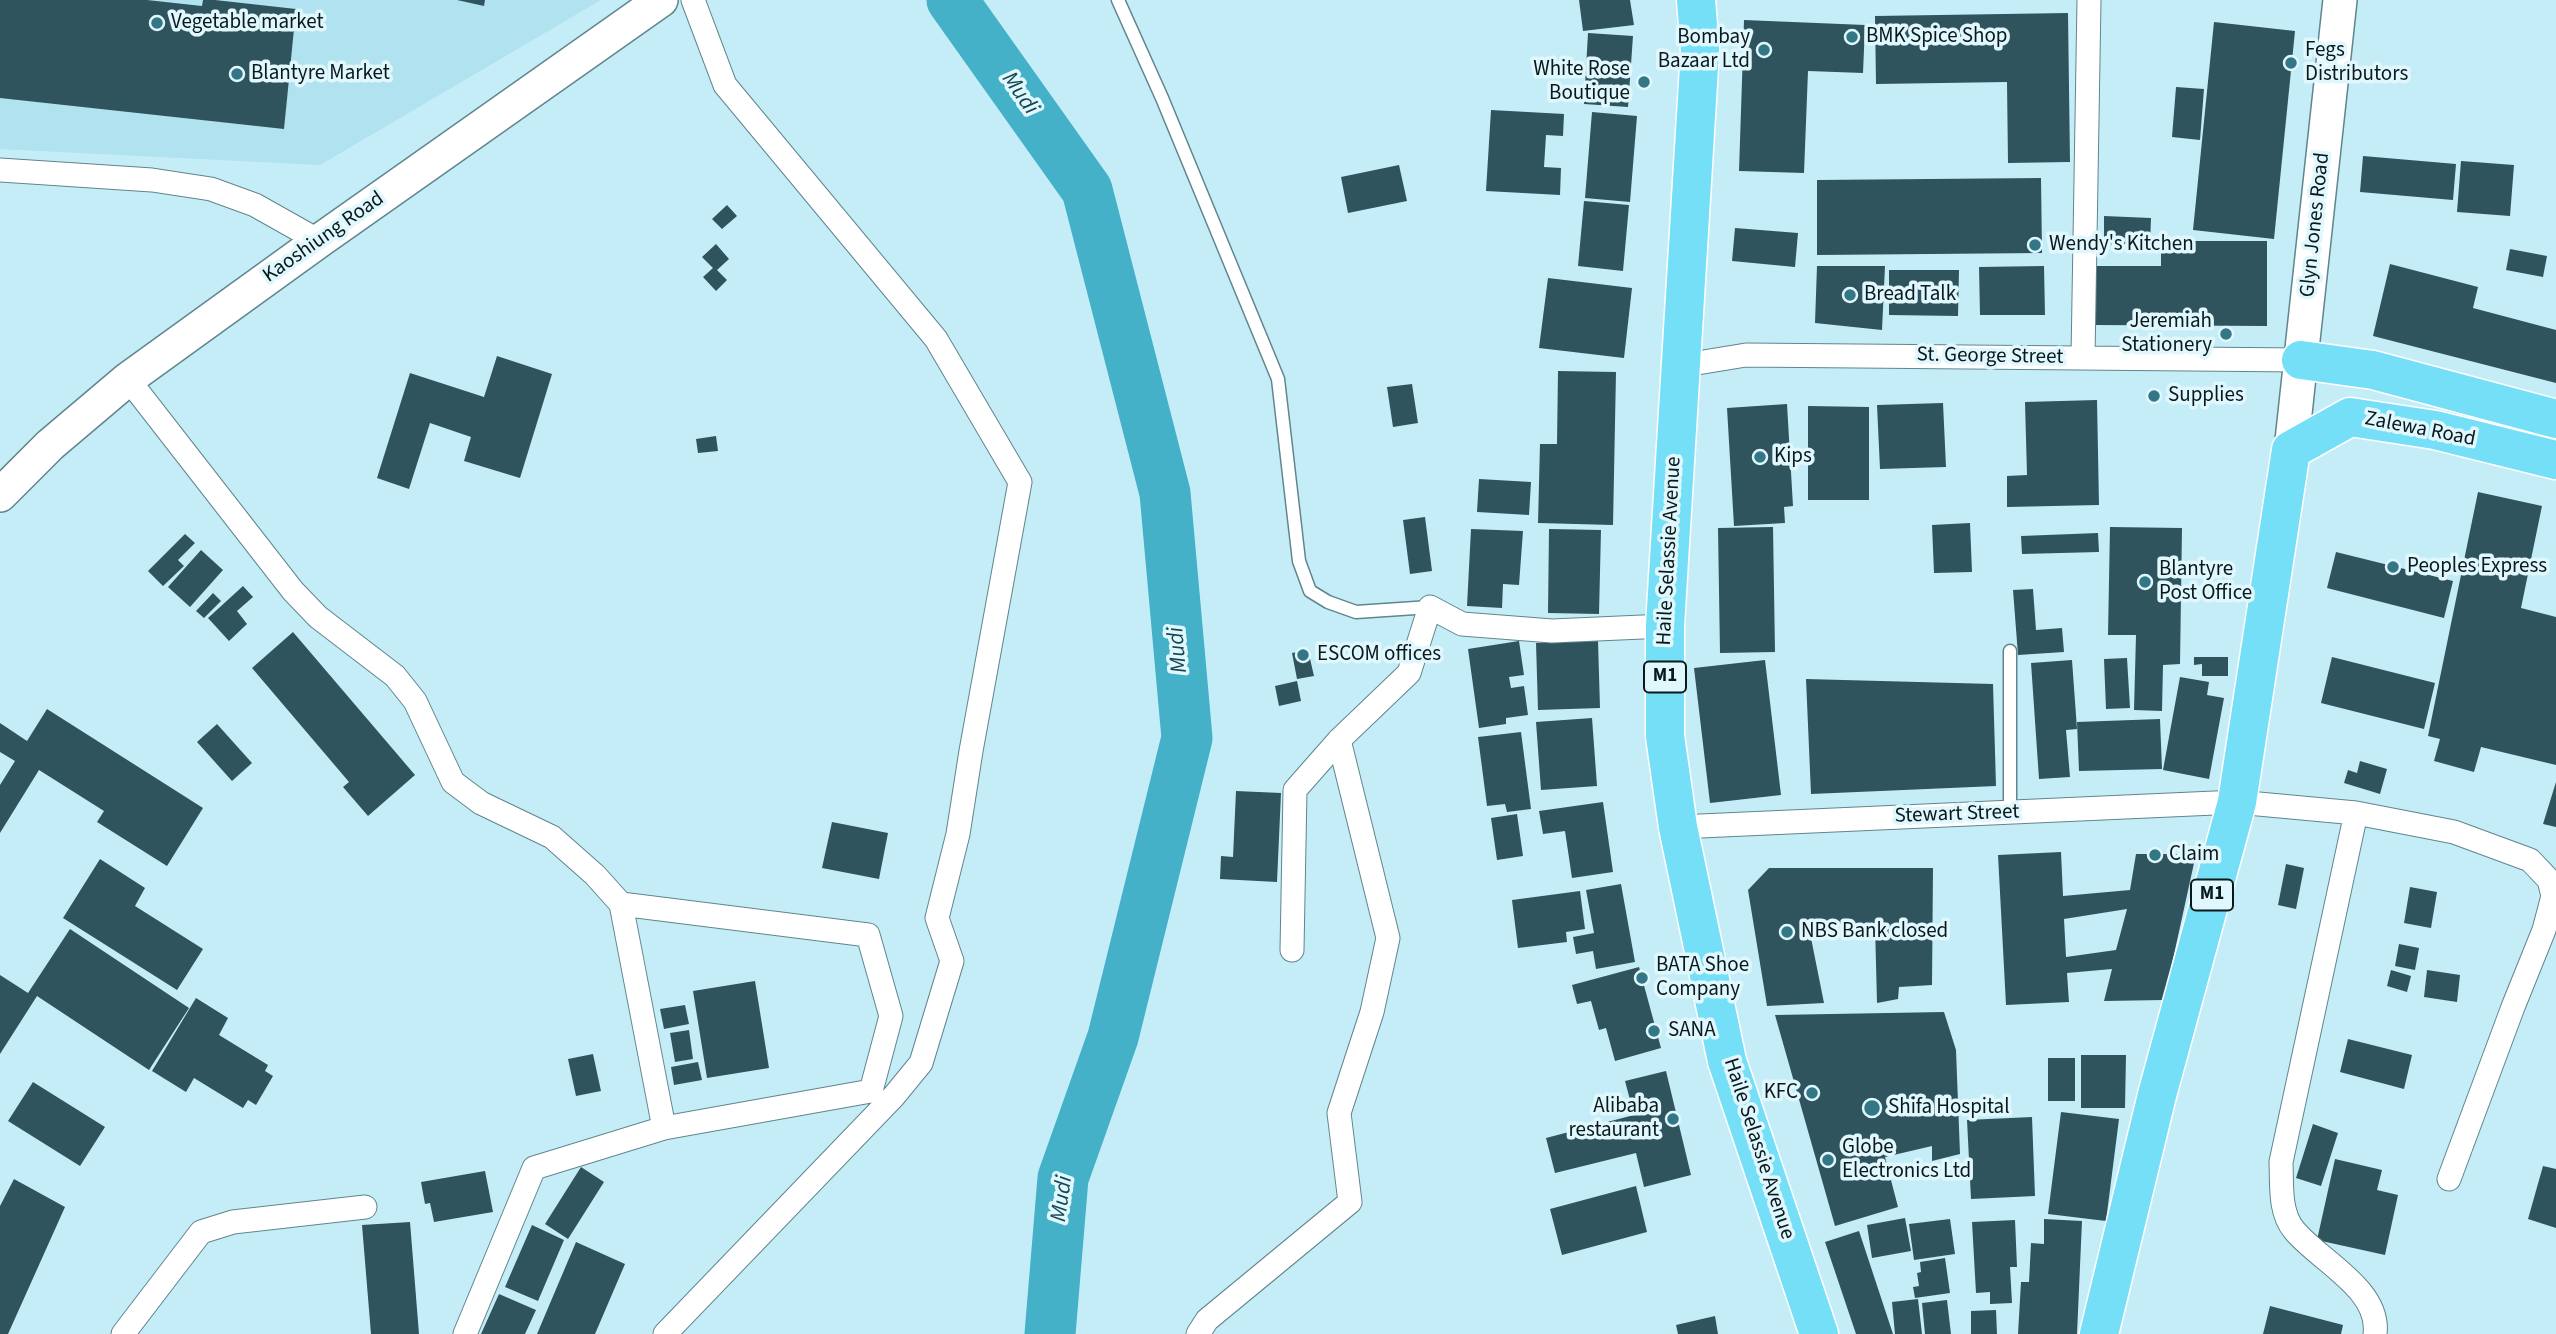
<!DOCTYPE html>
<style>
body{margin:0}
canvas{display:block;background:#c5edf7}
</style>
<canvas width="2556" height="1334"></canvas>
<script>
const ctx = document.querySelector('canvas').getContext('2d');
ctx.lineJoin = 'round';
function paint(path, color) { ctx.fillStyle = color; ctx.fill(path, 'evenodd'); }
function trace(path, color, width, dash) { ctx.strokeStyle = color; ctx.lineWidth = width; ctx.lineCap = dash ? 'butt' : 'round'; ctx.setLineDash(dash || []); ctx.stroke(path); }
function label(font, color, halo, rows, align = 'center') {
  ctx.font = font + ' "Source Sans 3",sans-serif'; ctx.lineWidth = 7; ctx.setLineDash([]); ctx.textBaseline = 'middle'; ctx.strokeStyle = halo; ctx.fillStyle = color; for (const [text, x, y, turn = 0] of rows) {
    ctx.save(); ctx.translate(x, y); ctx.rotate((+turn || 0) * Math.PI / 180); ctx.textAlign = isNaN(turn) ? turn : align; if (halo) ctx.strokeText(text, 0, 0); ctx.fillText(text, 0, 0); ctx.restore();
  }
}
paint(new Path2D(`
 M0,0h601l-281,165 -320,-16z`), '#b0e2ef');
trace(new Path2D(`
 M952,0l135,190 78,303 22,245 -74,299 -50,141 -13,156`), '#44b1c9', 51);
paint(new Path2D(`
 M0,0h147l55,6 1,-6h12l81,9 -12,120 -284,-31z
 M457,0h28l-1,6z
 M1579,0h51l4,25 -51,6z
 M2068,13l2,149 -62,1 -1,-81 -131,2 -1,-68z
 M1744,20l121,5 -2,48 -55,-2 -4,102 -65,-2z
 M2214,22l81,9 -21,208 -81,-9z
 M1588,33l45,3 -5,71 -44,-3z
 M2176,87l28,2 -4,51 -28,-3z
 M1491,110l73,4 -1,22 -17,-1 -2,32 17,1 -1,27 -74,-4z
 M1592,112l45,4 -7,86 -45,-4z
 M2363,156l93,8 -3,36 -93,-8z
 M2461,161l53,4 -4,51 -53,-4z
 M1399,165l8,36 -59,12 -7,-36z
 M2041,178l1,75 -225,2v-75z
 M1584,201l45,4 -6,66 -45,-5z
 M727,205l10,11 -15,13 -10,-10z
 M2104,216l47,2 -1,27 -46,-1z
 M1735,228l63,5 -3,34 -63,-6z
 M2161,241h106v85l-173,-1v-59h67z
 M716,244l13,15 -12,11 10,10 -11,11 -13,-14 10,-9 -11,-11z
 M2510,249l37,7 -4,21 -37,-7z
 M2390,264l88,23 -5,21 83,22v53l-183,-47z
 M1817,266h68l-3,64 -67,-7z
 M2044,266l1,49h-65l-1,-48z
 M1889,270h70l-1,46 -69,-1z
 M1548,278l84,10 -8,70 -85,-10z
 M497,356l55,18 -32,104 -56,-17 7,-24 -41,-14 -21,66 -32,-11 33,-105 74,24z
 M1558,371l58,1 -3,153 -75,-2 2,-79h17z
 M1412,384l6,39 -25,4 -6,-40z
 M2097,400l2,105 -92,2v-31l20,-1 -2,-73z
 M1943,403l3,64 -66,2 -3,-64z
 M1787,404l6,102 -9,1 1,16 -51,3 -7,-118z
 M1808,406l61,1v93h-61z
 M716,436l2,15 -20,2 -2,-14z
 M1479,479l52,3 -2,33 -52,-3z
 M2478,492l64,14 -21,102 35,9v148l-75,-18 -7,25 -40,-11 6,-22 -12,-3z
 M1425,517l7,54 -22,3 -7,-54z
 M1970,523l2,49 -38,1 -2,-48z
 M1773,527l2,125 -55,1 -2,-125z
 M2110,527l72,1 -2,136 -17,1 -1,46 -28,-1 2,-75h-28z
 M1471,529l52,2 -4,54 -16,-1 -1,24 -35,-2z
 M1549,529l52,1 -2,84 -51,-1z
 M2098,533l1,19 -77,2 -1,-18z
 M185,534l10,9 -17,17 6,6 -21,20 -15,-15z
 M201,550l22,20 -33,37 -22,-20z
 M2336,552l117,29 -9,37 -117,-30z
 M243,586l10,11 -16,14 10,13 -18,17 -21,-23z
 M2033,589l3,41 26,-2 2,24 -46,3 -5,-65z
 M213,593l8,8 -17,17 -8,-7z
 M293,632l122,143 -47,41 -25,-29 6,-5 -97,-114z
 M1519,641l5,34 -15,2 2,11 13,-2 4,29 -22,3v6l-27,4 -11,-79z
 M1598,641l2,67 -62,2 -2,-67z
 M1308,650l6,26 -17,3 -5,-26z
 M2194,657h34v19h-26v-12l-8,1z
 M2332,657l103,26 -11,46 -103,-26z
 M2127,658l3,50 -24,1 -2,-50z
 M1765,660l16,135 -71,8 -16,-135z
 M2072,660l5,69 -11,1 4,47 -31,2 -8,-116z
 M2180,677l29,5 -2,13 17,3 -15,81 -46,-9z
 M1806,679l187,5 3,102 -185,8z
 M1297,681l4,20 -22,5 -4,-20z
 M47,709l156,99 -36,58 -70,-44 7,-11 -65,-41 -39,63v-48l15,-24 -15,-9v-29l27,18z
 M1592,718l5,68 -56,4 -5,-68z
 M2160,719l2,50 -83,2 -2,-49z
 M217,724l35,39 -20,18 -35,-39z
 M1521,732l10,77 -24,3 -2,-8 -18,2 -9,-69z
 M2360,761l27,8 -7,25 -36,-11 4,-13 9,3z
 M2556,782v45l-13,-3z
 M1236,791l45,2 -4,89 -57,-3 1,-23 12,1z
 M1603,802l10,70 -41,6 -7,-47 -22,3 -4,-23z
 M1517,814l6,42 -26,4 -6,-42z
 M832,822l56,11 -9,46 -57,-11z
 M2061,852l2,44 67,-6 6,-36h60l-32,146 -60,1 8,-32 -45,4 2,29 -63,3 -8,-150zM2127,909l-11,41 -50,7 -2,-38z
 M100,859l45,29 -10,18 68,43 -26,41 -114,-72z
 M2286,864l18,4 -8,41 -18,-4z
 M1769,868h164l-1,117 -33,2 -1,12 -21,4 -2,-78 -67,-2 16,80 -57,3 -19,-116z
 M1621,884l14,78 -39,7 -3,-18 -17,3 -3,-17 21,-4 -8,-43z
 M2410,887l27,5 -6,36 -27,-5z
 M1580,891l5,38 -19,3 1,10 -49,6 -6,-48z
 M70,929l119,79 -40,62 -112,-74 -37,58v-79l28,18z
 M2399,944l20,4 -4,22 -20,-4z
 M1639,967l22,81 -46,13 -9,-33 -7,2 -8,-29 -14,3 -5,-19z
 M2391,970l20,6 -4,16 -20,-6z
 M2427,970l33,5 -3,27 -33,-5z
 M755,981l14,87 -62,10 -14,-87z
 M196,998l32,20 -9,17 49,30 -3,6 8,5 -17,29 -8,-5 -5,8 -49,-30 -8,14 -34,-21z
 M685,1005l4,19 -25,5 -4,-20z
 M1944,1012l12,38 4,104 -28,7v-15l-47,11 13,50 -63,19 -60,-211z
 M689,1030l4,29 -18,3 -5,-29z
 M2348,1039l64,16 -8,34 -64,-17z
 M593,1054l8,37 -25,5 -8,-37z
 M2081,1055h45l-1,53h-44z
 M2048,1058h27v43h-27z
 M698,1062l4,18 -28,5 -3,-18z
 M1666,1071l25,104 -47,12 -8,-34 -81,20 -9,-35 88,-23 -9,-34z
 M33,1082l72,45 -25,39 -72,-45z
 M2061,1112l58,7 -13,102 -58,-7z
 M2032,1117l3,79 -64,3 -4,-79z
 M2313,1124l25,9 -17,53 -25,-8z
 M2335,1159l47,11 -5,20 21,5 -13,60 -68,-15z
 M2543,1166l13,3v59l-28,-9z
 M581,1167l23,15 -36,57 -23,-15z
 M485,1171l8,41 -59,10 -4,-19 -5,1 -4,-22z
 M14,1179l51,28 -57,127h-8v-128z
 M1636,1186l11,46 -85,23 -12,-46z
 M1905,1218l6,33 -39,7 -5,-33z
 M1950,1219l5,35 -41,6 -5,-36z
 M2044,1219l38,2 -5,113h-59l3,-52h8l2,-39 13,1z
 M2015,1220l2,47h-7l2,36 -22,1v-12l-14,1 -4,-71z
 M410,1222l9,112h-48l-9,-109z
 M532,1225l32,15 -26,61 -33,-14z
 M1859,1231l34,103h-37l-31,-92z
 M576,1242l49,22 -30,70h-58z
 M1945,1258l5,35 -35,5 -2,-11 6,-1 -2,-13 4,-1 -1,-10z
 M499,1294l37,16 -11,24h-44z
 M1918,1299l4,35h-27l-3,-32z
 M1947,1300l4,34h-26l-3,-31z
 M2270,1306l73,19 -2,9h-78z
 M1996,1310l1,24h-26v-23z
 M1715,1316l3,18h-40l-2,-9z`), '#30545d');
const lane = new Path2D(`
 M1118,0l44,98 116,281 21,182 11,30 18,11 28,10 74,-5
 M2010,651v162`);
const street = new Path2D(`
 M0,170l152,10 59,9 44,16 64,36
 M2083,358l6,-358
 M1679,366l67,-11 555,5
 M128,379l165,212 25,26 77,59 20,25 38,81 28,21 71,34 43,38 26,29 247,31 23,81 -20,75 -207,37 -43,-224
 M2356,813l-75,349c1,22 -2,50 13,68 24,30 87,59 81,104
 M1678,827l559,-25 119,11 98,19 76,28 19,20 4,16 -9,34 -31,77 -64,172
 M1292,950l3,-160 44,-50 70,-67 21,-66 32,17 90,7 113,-5
 M123,1334l78,-102 32,-10 132,-15
 M465,1334l69,-166 130,-40
 M665,1334l229,-238 27,-33 31,-102 -15,-43 21,-84 13,-83 49,-269 -84,-143 -211,-254 -32,-85
 M1198,1334l9,-14 143,-118 -11,-89 33,-101 16,-74 -49,-198`);
const secondary = new Path2D(`
 M2291,450l49,-450
 M0,495l50,-50 78,-66 191,-138 342,-241`);
const highway = new Path2D(`
 M1696,0l4,50 -35,576v110l13,91 49,234 92,273
 M2301,360l72,10 183,49
 M2099,1334l58,-239 80,-293 54,-352 59,-33 85,13 121,30`);
trace(lane, '#60858e', 15);
trace(street, '#60858e', 25);
trace(secondary, '#60858e', 36);
trace(highway, '#fff', 41);
trace(lane, '#fff', 12);
trace(street, '#fff', 23);
trace(secondary, '#fff', 33);
trace(highway, '#75dff7', 38);
for (const [x, y, r, color] of [
 [157,23,7,"#337786"],
 [1852,37,7,"#337786"],
 [1764,50,7,"#337786"],
 [2291,63,7,"#337786"],
 [237,74,7,"#337786"],
 [1644,82,7,"#337786"],
 [2035,245,7,"#337786"],
 [1850,295,7,"#337786"],
 [2226,334,7,"#337786"],
 [2154,396,7,"#337786"],
 [1760,457,7,"#337786"],
 [2393,567,7,"#337786"],
 [2145,582,7,"#337786"],
 [1303,655,7,"#337786"],
 [2155,855,7,"#337786"],
 [1787,932,7,"#337786"],
 [1642,978,7,"#337786"],
 [1654,1031,7,"#337786"],
 [1812,1093,7,"#337786"],
 [1872,1108,9,"#337786"],
 [1673,1119,7,"#337786"],
 [1828,1160,7,"#337786"]
]) { const dot = new Path2D(); dot.arc(x, y, r, 0, 2 * Math.PI); ctx.fillStyle = color; ctx.fill(dot); trace(dot, '#dff7fd', 2.5); }
for (const [x, y, w] of [
 [1665,677,42],
 [2212,895,42]
]) { const box = new Path2D(); box.roundRect(x - w / 2, y - 15.5, w, 31, 5); ctx.fillStyle = '#dff7fd'; ctx.fill(box); trace(box, '#09191c', 2); }
label('bold 19px', '#09191c', null, [
 ["M1",1665,677],
 ["M1",2212,895]
]);
label('21px', '#09191c', '#dff7fd', [
 ["Vegetable market",171,23],
 ["BMK Spice Shop",1866,37],
 ["Bombay",1750,38,"right"],
 ["Bazaar Ltd",1750,62,"right"],
 ["Fegs",2305,51],
 ["Distributors",2305,75],
 ["White Rose",1630,70,"right"],
 ["Boutique",1630,94,"right"],
 ["Blantyre Market",251,74],
 ["Wendy's Kitchen",2049,245],
 ["Bread Talk",1864,295],
 ["Jeremiah",2212,322,"right"],
 ["Stationery",2212,346,"right"],
 ["Supplies",2168,396],
 ["Kips",1774,457],
 ["Peoples Express",2407,567],
 ["Blantyre",2159,570],
 ["Post Office",2159,594],
 ["ESCOM offices",1317,655],
 ["Claim",2169,855],
 ["NBS Bank closed",1801,932],
 ["BATA Shoe",1656,966],
 ["Company",1656,990],
 ["SANA",1668,1031],
 ["KFC",1798,1093,"right"],
 ["Alibaba",1659,1107,"right"],
 ["restaurant",1659,1131,"right"],
 ["Shifa Hospital",1888,1108],
 ["Globe",1842,1148],
 ["Electronics Ltd",1842,1172]
], 'left');
label('21px', '#09191c', '#dff7fd', [
 ["Glyn Jones Road",2316,225,-84],
 ["Kaoshiung Road",324,238,-35],
 ["St. George Street",1990,357,1],
 ["Zalewa Road",2420,430,11],
 ["Haile Selassie Avenue",1670,551,-87],
 ["Stewart Street",1957,815,-2],
 ["Haile Selassie Avenue",1758,1149,72]
]);
label('italic 23px', '#164650', '#dff7fd', [
 ["Mudi",1019,94,55],
 ["Mudi",1179,650,-95],
 ["Mudi",1063,1199,-82]
]);
</script>
